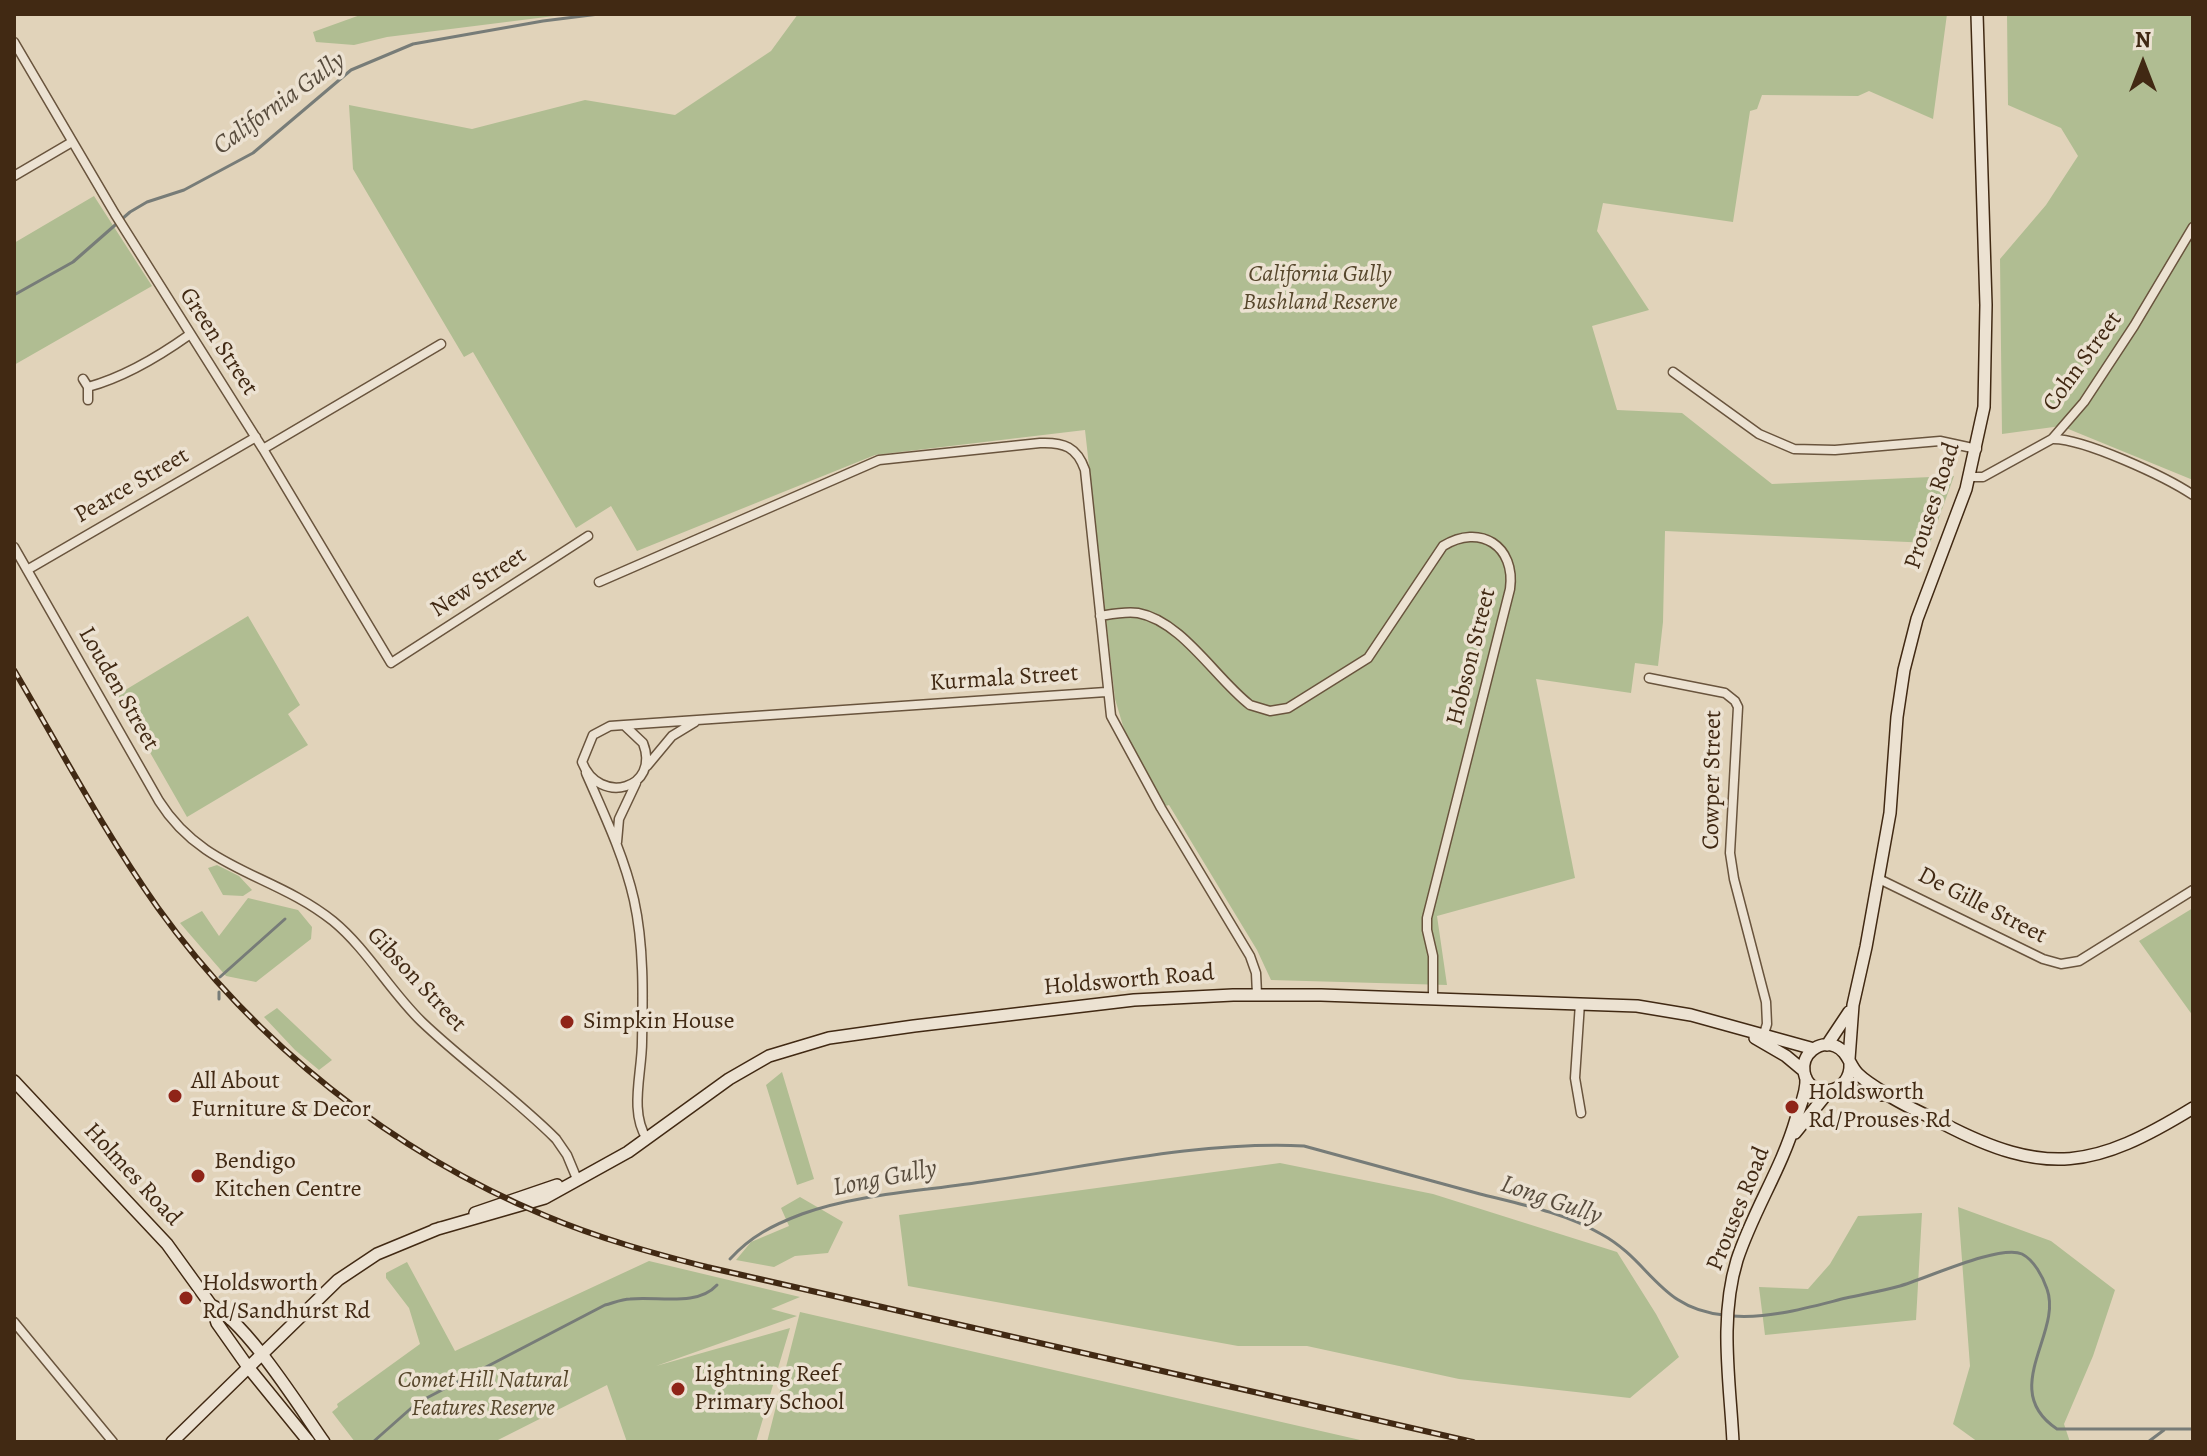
<!DOCTYPE html>
<style>
body{margin:0}
#map{position:relative;width:2207px;height:1456px;overflow:hidden;background:#e1d3ba;font-family:Alegreya,serif}
canvas{display:block}
.frame{position:absolute;inset:0;border:16px solid #412913;pointer-events:none}
.north{position:absolute;left:2103px;top:24px;width:80px;height:80px;-webkit-text-stroke:6px #ece2d2;paint-order:stroke;rotate:0deg;font-size:22px;font-weight:700;line-height:32px;text-align:center;color:#412913}
.north::after{content:'';display:block;margin:auto;width:28px;height:36px;background:#412913;clip-path:polygon(50% 0,100% 100%,50% 72%,0 100%)}
</style>
<div id="map">
<canvas width="2207" height="1456"></canvas>
<div class="frame"></div>
<div class="north">N</div>
</div>
<script>
const ctx = document.querySelector('canvas').getContext('2d');
ctx.lineJoin = 'round';
function paint(path, color) { ctx.fillStyle = color; ctx.fill(path, 'evenodd'); }
function trace(path, color, width, dash) { ctx.strokeStyle = color; ctx.lineWidth = width; ctx.lineCap = dash ? 'butt' : 'round'; ctx.setLineDash(dash || []); ctx.stroke(path); }
function label(font, color, halo, rows, align = 'center') {
  ctx.font = font + ' Alegreya,serif'; ctx.lineWidth = 7; ctx.setLineDash([]); ctx.textBaseline = 'middle'; ctx.strokeStyle = halo; ctx.fillStyle = color; for (const [text, x, y, turn = 0] of rows) {
    ctx.save(); ctx.translate(x, y); ctx.rotate((+turn || 0) * Math.PI / 180); ctx.textAlign = isNaN(turn) ? turn : align; if (halo) ctx.strokeText(text, 0, 0); ctx.fillText(text, 0, 0); ctx.restore();
  }
}
paint(new Path2D(`
 M363,14h207l-183,23 -33,8 -38,-3 -3,-10z
 M798,14h1149l-14,105 -64,-28 -11,5 -96,-1 -5,14 -7,2 -17,111 -130,-19 -6,28 52,79 -57,16 25,84 65,3 90,71 182,-8 -24,67 -265,-12 -2,91 -5,44 -23,-3 -4,30 -95,-14 39,199 -138,38 10,69 -176,-5 -14,-30 -88,-145 -3,1 -40,-70 -11,-37 -30,-269 -210,25 -238,96 -26,-45 -35,22 -103,-176 -9,5 -111,-188 -4,-64 123,24 113,-29 90,15 96,-64z
 M2007,14h186v466l-132,-54 -59,8 -2,-175 46,-54 32,-49 -17,-28 -53,-23z
 M94,196l58,90 -138,79v-122z
 M248,616l52,89 -12,9 20,31 -121,72 -70,-122z
 M217,865l22,11 13,14 -9,6 -20,-1 -15,-27z
 M248,898l50,12 14,17 -1,12 -55,43 -30,-6 -46,-53 22,-12 17,25z
 M2193,908v108l-54,-75z
 M277,1008l55,52 -13,10 -24,-20 -31,-33z
 M782,1072l32,107 -17,6 -31,-100z
 M1280,1163l153,31 184,58 39,62 23,43 -49,41 -171,-19 -152,-33h-69l-330,-60 -9,-71z
 M800,1197l43,25 -15,31 -33,3 -21,11 -38,-7 15,-18 38,-16 -8,-18z
 M1958,1207l93,34 64,49 -22,66 -29,68 6,18h-92l-25,-18 17,-58z
 M1922,1213l-6,107 -151,15 -6,-48 49,2 22,-25 28,-48z
 M649,1261l151,36 -29,12 26,7 -141,50 134,-38 -34,114h-129l-20,-57 -113,57h-139l-23,-30 6,-5 -1,-3 83,-60 -11,-36 -23,-30v-5l21,-11 48,89z
 M800,1312l569,130h-602z`), '#b0bd92');
trace(new Path2D(`
 M14,295l59,-33 57,-50 17,-10 37,-12 69,-37 98,-83 62,-26 130,-23 56,-7
 M220,977l65,-58
 M219,999v-7
 M730,1259c21,-23 43,-34 72,-45 59,-21 124,-23 186,-33 104,-15 211,-40 316,-35 58,16 117,32 176,48 40,10 85,19 121,40 50,27 58,75 123,81
 M1732,1316c38,3 78,-9 114,-18 18,-4 36,-7 54,-12 25,-7 100,-42 122,-32 12,6 21,23 25,35 16,44 -49,101 10,140h136
 M373,1442l44,-39 188,-98c8,-2 17,-6 25,-6 28,-3 67,8 87,-14
 M2148,1442l16,-12`), '#777c78', 3);
const street = new Path2D(`
 M14,42l101,172 148,235 128,214 197,-127
 M14,176l58,-34
 M1673,372l86,62 35,15 41,1 105,-9 37,8
 M83,379l5,8v13
 M88,387c37,-10 70,-30 101,-52
 M2052,439c31,-1 114,38 141,56
 M263,449l178,-105
 M1969,477h14l69,-38 32,-37 50,-76 59,-99
 M14,547l145,254c44,70 114,72 174,120 34,28 57,70 89,101 43,41 92,75 134,117l11,16 10,24
 M27,570l229,-133
 M599,582l280,-122 161,-17c24,-1 37,4 45,27l26,246 50,92 89,148 6,17 1,21
 M1100,616c12,-2 26,-5 38,-3 44,8 78,66 112,92l20,6 18,-3 80,-50 75,-112c37,-23 73,0 67,43l-83,329v12l6,26v43
 M1649,678l76,15 10,8 3,6 -8,146 4,26 32,123 1,22 -5,16
 M624,725l482,-33
 M624,725l19,18c18,46 -44,63 -61,19l11,-27 17,-9z
 M647,766l25,-30 23,-14
 M586,773c18,41 38,83 48,127 10,45 9,96 8,142 0,31 -13,70 5,97
 M617,842l2,-23 17,-36
 M1879,879l164,80 18,5 18,-3 114,-71
 M1580,1003l-5,75 6,35
 M14,1322l99,120`);
const secondary = new Path2D(`
 M1755,1038l31,18 18,15
 M1827,1045l22,-33
 M1849,1059l4,-54 13,-58 24,-134 7,-96 7,-47 13,-51 49,-130 18,-82 2,-102 -9,-291
 M1850,1063c2,32 -41,38 -46,9 -3,-18 15,-32 31,-26 13,5 14,19 23,28 8,8 20,15 30,21 17,11 36,19 54,28 105,55 153,45 251,-15
 M14,1081l153,163 44,61 6,18 31,44 61,75
 M1837,1089l45,6
 M1795,1133l34,-42
 M475,1213l82,-28
 M434,1230l111,-32 83,-46 101,-73 40,-23 60,-18 85,-12 220,-26 99,-5h88l316,11 54,9 123,34
 M211,1305c34,15 89,103 113,137
 M172,1442l166,-162 39,-26 63,-26
 M1733,1442c-3,-60 -14,-123 4,-182 16,-49 45,-92 59,-141 4,-14 11,-26 10,-41`);
trace(street, '#69543d', 11);
trace(secondary, '#412913', 14);
trace(street, '#ece2d2', 8);
trace(secondary, '#ece2d2', 11);
const rail = new Path2D(`
 M14,670c47,80 90,162 144,238 97,135 234,244 388,308 52,22 106,37 161,51l766,175`);
trace(rail, '#412913', 6);
trace(rail, '#ece2d2', 3, [9]);
for (const [x, y, r, color] of [
 [567,1022,8,"#8f2418"],
 [175,1096,8,"#8f2418"],
 [1792,1107,8,"#8f2418"],
 [198,1176,8,"#8f2418"],
 [186,1298,8,"#8f2418"],
 [678,1389,8,"#8f2418"]
]) { const dot = new Path2D(); dot.arc(x, y, r, 0, 2 * Math.PI); ctx.fillStyle = color; ctx.fill(dot); trace(dot, '#ece2d2', 3); }
label('italic 24px', '#57472c', '#ece2d2', [
 ["California Gully",1320,275],
 ["Bushland Reserve",1320,303],
 ["Comet Hill Natural",483,1381],
 ["Features Reserve",483,1409]
]);
label('24px', '#412913', '#ece2d2', [
 ["Green Street",218,342,57],
 ["Cohn Street",2083,362,-54],
 ["Pearce Street",132,486,-30],
 ["Prouses Road",1933,506,-72],
 ["New Street",479,583,-33],
 ["Hobson Street",1472,657,-76],
 ["Kurmala Street",1004,679,-4],
 ["Louden Street",118,689,60],
 ["Cowper Street",1713,780,-89],
 ["De Gille Street",1982,906,27],
 ["Gibson Street",416,980,47],
 ["Holdsworth Road",1129,981,-5],
 ["Holmes Road",132,1175,47],
 ["Prouses Road",1739,1209,-68]
]);
label('24px', '#412913', '#ece2d2', [
 ["Simpkin House",583,1022],
 ["All About",191,1082],
 ["Furniture & Decor",191,1110],
 ["Holdsworth",1808,1093],
 ["Rd/Prouses Rd",1808,1121],
 ["Bendigo",214,1162],
 ["Kitchen Centre",214,1190],
 ["Holdsworth",202,1284],
 ["Rd/Sandhurst Rd",202,1312],
 ["Lightning Reef",694,1375],
 ["Primary School",694,1403]
], 'left');
label('italic 26px', '#584c3d', '#ece2d2', [
 ["California Gully",280,104,-36],
 ["Long Gully",885,1179,-11],
 ["Long Gully",1551,1201,19]
]);
</script>
